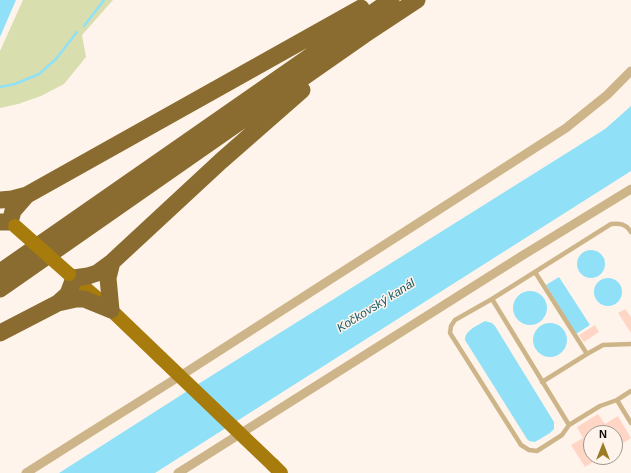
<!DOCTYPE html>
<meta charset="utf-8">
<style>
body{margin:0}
#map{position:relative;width:631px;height:473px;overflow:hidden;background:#fef4eb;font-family:Helvetica,sans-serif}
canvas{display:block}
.north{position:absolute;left:583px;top:425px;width:40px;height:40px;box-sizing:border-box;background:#fef4eb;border:1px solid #9e9791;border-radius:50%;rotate:0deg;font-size:11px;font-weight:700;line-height:16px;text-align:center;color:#0f0c09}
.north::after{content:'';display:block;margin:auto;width:14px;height:18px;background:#9b7b24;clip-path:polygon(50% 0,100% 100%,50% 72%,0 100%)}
</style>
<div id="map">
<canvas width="631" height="473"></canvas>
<div class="north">N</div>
</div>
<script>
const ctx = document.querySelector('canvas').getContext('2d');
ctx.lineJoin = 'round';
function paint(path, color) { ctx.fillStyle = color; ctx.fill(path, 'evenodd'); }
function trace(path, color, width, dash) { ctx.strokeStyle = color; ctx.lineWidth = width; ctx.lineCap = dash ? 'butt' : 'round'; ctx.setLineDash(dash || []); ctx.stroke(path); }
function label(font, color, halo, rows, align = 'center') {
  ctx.font = font + ' Helvetica,sans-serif'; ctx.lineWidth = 3; ctx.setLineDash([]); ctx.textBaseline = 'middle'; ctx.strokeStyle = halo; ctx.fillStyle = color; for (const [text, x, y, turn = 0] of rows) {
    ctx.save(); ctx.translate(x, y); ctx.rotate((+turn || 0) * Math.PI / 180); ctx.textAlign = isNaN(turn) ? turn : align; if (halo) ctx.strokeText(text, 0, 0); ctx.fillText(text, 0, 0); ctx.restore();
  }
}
paint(new Path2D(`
 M23,0h90l-31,35 4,22 -22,27 -23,12 -23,8 -18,4v-57z`), '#d8deae');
paint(new Path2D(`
 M0,0h16l-16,37z
 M631,106v65l-476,302h-96l144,-92 402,-252z
 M577 264a14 14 0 1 1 28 0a14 14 0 1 1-28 0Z
 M559,277l31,48 -14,9 -30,-49z
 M594 292a14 14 0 1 1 28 0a14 14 0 1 1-28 0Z
 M513 308a17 17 0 1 1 34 0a17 17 0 1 1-34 0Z
 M485,321l7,2 3,3 59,96v7l-4,4 -15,9 -6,-1 -2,-2 -62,-99c0,-10 12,-14 20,-19z
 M533 340a17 17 0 1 1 34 0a17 17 0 1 1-34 0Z`), '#90e1f7');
trace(new Path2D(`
 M84,26l20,-26
 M0,87l15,-3 24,-10 17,-15 21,-27`), '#90e1f7', 2.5);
paint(new Path2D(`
 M625,309l6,8v16l-13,-20z
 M595,325l4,7 -15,10 -5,-7z
 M598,414l7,10 13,-8 13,22 -16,10v-15h-24v24h10l-16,10 -14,-22 12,-7 -6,-11z`), '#ffd6c5');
trace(new Path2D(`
 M535,272l52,82
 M492,299l-37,21 -4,6 -1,7 71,112 8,5 8,1 25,-16 7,-10 31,-19 17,-6 14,-9
 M542,382l45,-28 16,-9 28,-1
 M617,400l14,23
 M569,425l-77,-126 119,-75c9,-1 15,0 20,8`), '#cdb589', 4.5);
trace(new Path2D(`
 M26,473l60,-38 102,-64 378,-243 41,-33 24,-24
 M178,473l342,-216 111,-68`), '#cdb589', 9);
trace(new Path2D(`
 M69,274l42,36 50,48
 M273,465l8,8`), '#a87c0c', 14);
trace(new Path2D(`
 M0,200l12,-1 15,-4 334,-187
 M0,222h10l3,-11 14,-16
 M0,272l391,-272
 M0,289l364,-254 53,-35
 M58,303l10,-9 6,-16 14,-2 9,-3 15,-11 109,-101 81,-71
 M111,310l-3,-32 4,-16
 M0,333l58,-30 18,-4h8l27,11`), '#8a6c30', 17);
trace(new Path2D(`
 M15,226l54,48
 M161,358l112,107`), '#a87c0c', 14);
label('italic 12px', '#175a6a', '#fef4eb', [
 ["Kočkovský kanál",376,306,-32]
]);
</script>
